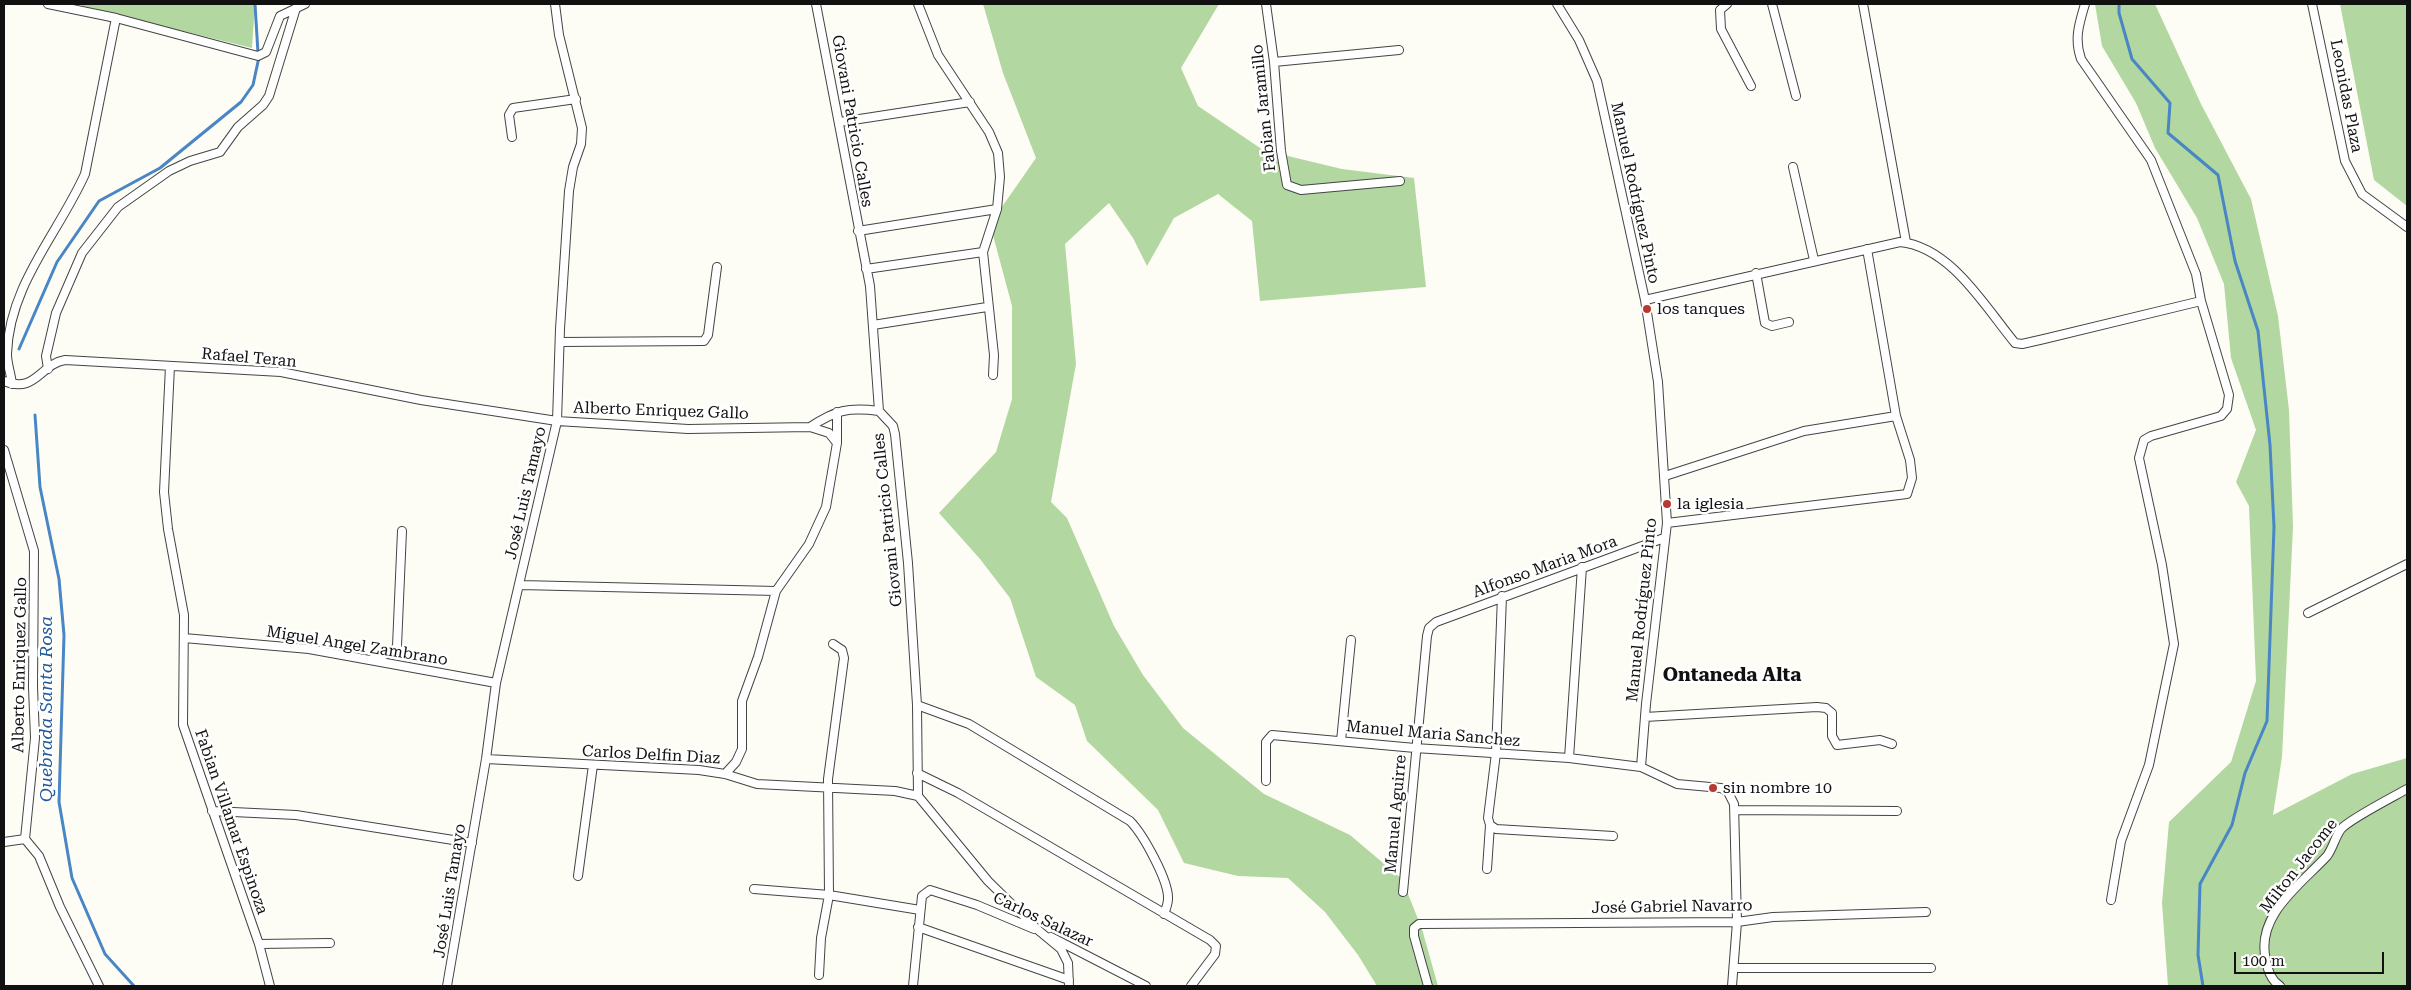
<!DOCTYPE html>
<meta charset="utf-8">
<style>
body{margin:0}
#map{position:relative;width:2411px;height:990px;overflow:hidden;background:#fefdf5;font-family:"Roboto Serif",serif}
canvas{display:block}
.frame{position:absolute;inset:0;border:5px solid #111;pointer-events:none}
.scale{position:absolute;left:2234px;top:952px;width:150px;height:22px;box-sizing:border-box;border:2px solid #111;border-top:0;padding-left:6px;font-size:15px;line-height:18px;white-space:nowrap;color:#111;-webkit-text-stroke:4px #fff;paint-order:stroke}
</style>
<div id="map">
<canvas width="2411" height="990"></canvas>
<div class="frame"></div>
<div class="scale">100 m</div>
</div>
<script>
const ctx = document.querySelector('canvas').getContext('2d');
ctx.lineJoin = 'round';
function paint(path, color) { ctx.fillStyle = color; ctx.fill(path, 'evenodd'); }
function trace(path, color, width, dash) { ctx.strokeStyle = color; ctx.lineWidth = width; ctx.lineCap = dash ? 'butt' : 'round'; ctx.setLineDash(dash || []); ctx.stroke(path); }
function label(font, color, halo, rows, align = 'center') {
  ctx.font = font + ' "Roboto Serif",serif'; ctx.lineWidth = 5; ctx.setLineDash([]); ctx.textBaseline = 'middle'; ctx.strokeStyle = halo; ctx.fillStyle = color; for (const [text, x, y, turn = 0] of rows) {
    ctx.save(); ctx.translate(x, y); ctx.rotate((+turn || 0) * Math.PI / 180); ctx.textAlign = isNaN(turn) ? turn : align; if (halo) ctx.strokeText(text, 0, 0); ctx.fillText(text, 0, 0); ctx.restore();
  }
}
paint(new Path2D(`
 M82,4h173l-3,44 -171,-42z
 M983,4h236l-38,64 17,38 65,44 79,19 72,9 12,109 -166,14 -8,-80 -34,-27 -44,24 -27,48 -14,-28 -24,-35 -44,41 11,120 -25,138 16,16 47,108 29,49 40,53 81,66 86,41 52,44 20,50 16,57h-61l-19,-31 -33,-43 -37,-34 -50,-2 -54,-13 -26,-53 -71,-69 -12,-36 -39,-28 -26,-79 -30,-39 -41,-46 57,-61 16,-53v-93l-22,-82 46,-66 -33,-85z
 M2095,4h60l46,100 50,95 27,117 11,94 4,117 -11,230 -9,58 79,-41 55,-16v228h-239l-6,-83 7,-81 62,-60 25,-81 -7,-175 -13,-24 20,-52 -25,-72 -7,-74 -27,-66 -42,-70 -19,-45 -34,-57z
 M2340,4h67v202l-33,-26z`), '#b3d7a0');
trace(new Path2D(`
 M255,4l3,49
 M2119,4v9l13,46 38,44 -2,30 50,42 17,86 23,70 12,114 4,82 -7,194 -22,52 -13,52 -32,59 -2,71 5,31
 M19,349l38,-87 42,-61 61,-33 81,-66 12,-17 6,-28
 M35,415l5,72 19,92 5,56 -5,167 13,76 33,76 29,32`), '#4986c5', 3);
const street = new Path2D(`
 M48,4l68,14 142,38 8,-4 14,-36 25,-12
 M816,4l54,282 9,125 14,15 2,8 13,129 9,142 1,91 70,85 50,49 23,19 7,14 1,23
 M918,4l20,51 51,77 9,21 2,24 -3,32 -14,43 11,103 -1,20
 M1266,4l8,58 7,89 6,34 14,5 99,-9
 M1557,4l22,36 18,41 48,219 13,82 9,141 -21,181 -5,63 36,17 44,4 7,4 6,12 3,118 -5,64
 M1727,4l-7,6 1,19 30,57
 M1772,4l24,92
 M1863,4l43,238
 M2312,4l33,157 17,33 45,33
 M1274,62l125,-12
 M840,122l130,-20
 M512,137l-3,-22 4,-7 63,-9
 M1793,167l21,93
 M858,231l139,-22
 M866,269l117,-17
 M1756,273l9,50 7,3 17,-4
 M1645,300l255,-58c51,5 85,65 115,101l7,1 22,-5 157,-38 -5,-27 -45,-114 -70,-101c-7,-20 -2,-35 4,-55
 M873,325l114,-18
 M560,342l144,-1 4,-6 9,-68
 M170,366l-6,126 4,37 16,86 -1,110 76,219 11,42
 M48,369l-2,-13 10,-43 26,-60 36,-46 51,-36 21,-10 30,-9 18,-25 25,-22 6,-9 27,-88
 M4,381c32,13 36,-17 61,-21l216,12 140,28 136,21 131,8 122,-2c26,-17 38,-20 69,-16
 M12,384c-1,-10 -5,-20 -5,-30 2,-69 51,-120 78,-180l31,-156
 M837,412v31
 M4,450l30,101 -1,136 2,51 -10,101 14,17 21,51 39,79
 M1665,476l139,-45 92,-15
 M1667,523l240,-29 5,-16 -2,-18 -14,-44 -29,-167
 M520,585l256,6
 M1502,596l-6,157 -8,65 2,7 6,4 117,7
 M2308,613l99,-49
 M184,638l125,11 187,34
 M372,659l21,-7 4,-6 5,-115
 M917,705l52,19 161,97c13,13 39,60 38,78 0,5 -2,10 -4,15
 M1645,717l172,-10 9,1 6,5v23l5,9 43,-5 12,4
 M1341,741l10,-101
 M1569,758l13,-191
 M486,759l213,11 26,4 32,10 138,7 23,5
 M917,773l41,20 252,147 6,6 -1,8 -24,32
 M725,774l11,-12 6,-13v-48l16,-44 18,-66 33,-47 17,-37 11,-64 -8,-10 -19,-6
 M1266,781v-39l6,-7 143,13 154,10 72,9
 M1735,810l162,1
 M212,811l84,4 176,28
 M4,842l21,-3
 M1487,869l3,-44
 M578,876l15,-111
 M754,889l75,6 91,15
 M1403,892l24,-256 2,-8 7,-6 228,-84
 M2111,900l10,-59 28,-76 25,-121 -12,-79 -23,-107 5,-18 7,-4 70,-20 6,-7 2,-14 -28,-94
 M918,927l151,53
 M1051,937l95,49
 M259,944l71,-1
 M1734,968h197
 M819,975l2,-37 8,-43 -1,-116 16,-121 -2,-8 -9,-6
 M447,986l39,-227 10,-76 61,-262 3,-92 9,-138 4,-24 8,-23 1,-16 -23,-93 -4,-31
 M913,986l9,-90 8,-6 47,15 57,24
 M1428,986l-14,-50v-8l5,-4 318,-2 36,-5 153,-5
 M2280,986c-9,-6 -12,-15 -14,-26 -11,-44 34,-75 61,-104 6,-8 8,-19 14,-27 9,-10 52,-32 66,-40`);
trace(street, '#444', 10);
trace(street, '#fff', 8);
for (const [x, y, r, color] of [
 [1647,309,5,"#b83931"],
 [1667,504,5,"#b83931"],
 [1713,788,5,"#b83931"]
]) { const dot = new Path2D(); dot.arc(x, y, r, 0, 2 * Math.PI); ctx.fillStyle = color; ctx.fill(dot); trace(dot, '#fff', 2); }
label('16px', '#111', '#fff', [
 ["Leonidas Plaza",2346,96,79],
 ["Fabian Jaramillo",1264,108,-96],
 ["Giovani Patricio Calles",852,121,80],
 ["Manuel Rodríguez Pinto",1635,193,78],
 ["Rafael Teran",249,358,5],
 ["Alberto Enriquez Gallo",661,411,2],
 ["José Luis Tamayo",526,493,-77],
 ["Giovani Patricio Calles",888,520,-96],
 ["Alfonso Maria Mora",1545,567,-20],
 ["Manuel Rodríguez Pinto",1642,610,-84],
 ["Miguel Angel Zambrano",357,646,9],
 ["Alberto Enriquez Gallo",20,665,-89],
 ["Manuel Maria Sanchez",1433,734,5],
 ["Carlos Delfin Diaz",651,755,3],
 ["Manuel Aguirre",1396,814,-85],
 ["Fabian Villamar Espinoza",231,822,71],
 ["Milton Jacome",2299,866,-52],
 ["José Luis Tamayo",450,891,-81],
 ["José Gabriel Navarro",1672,907,-1],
 ["Carlos Salazar",1043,920,25]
]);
label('16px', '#111', '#fff', [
 ["los tanques",1657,309],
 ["la iglesia",1677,504],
 ["sin nombre 10",1723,788]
], 'left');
label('italic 18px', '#21599b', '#fff', [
 ["Quebrada Santa Rosa",47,709,-90]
]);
label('bold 19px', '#111', '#fff', [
 ["Ontaneda Alta",1732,675]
]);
</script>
